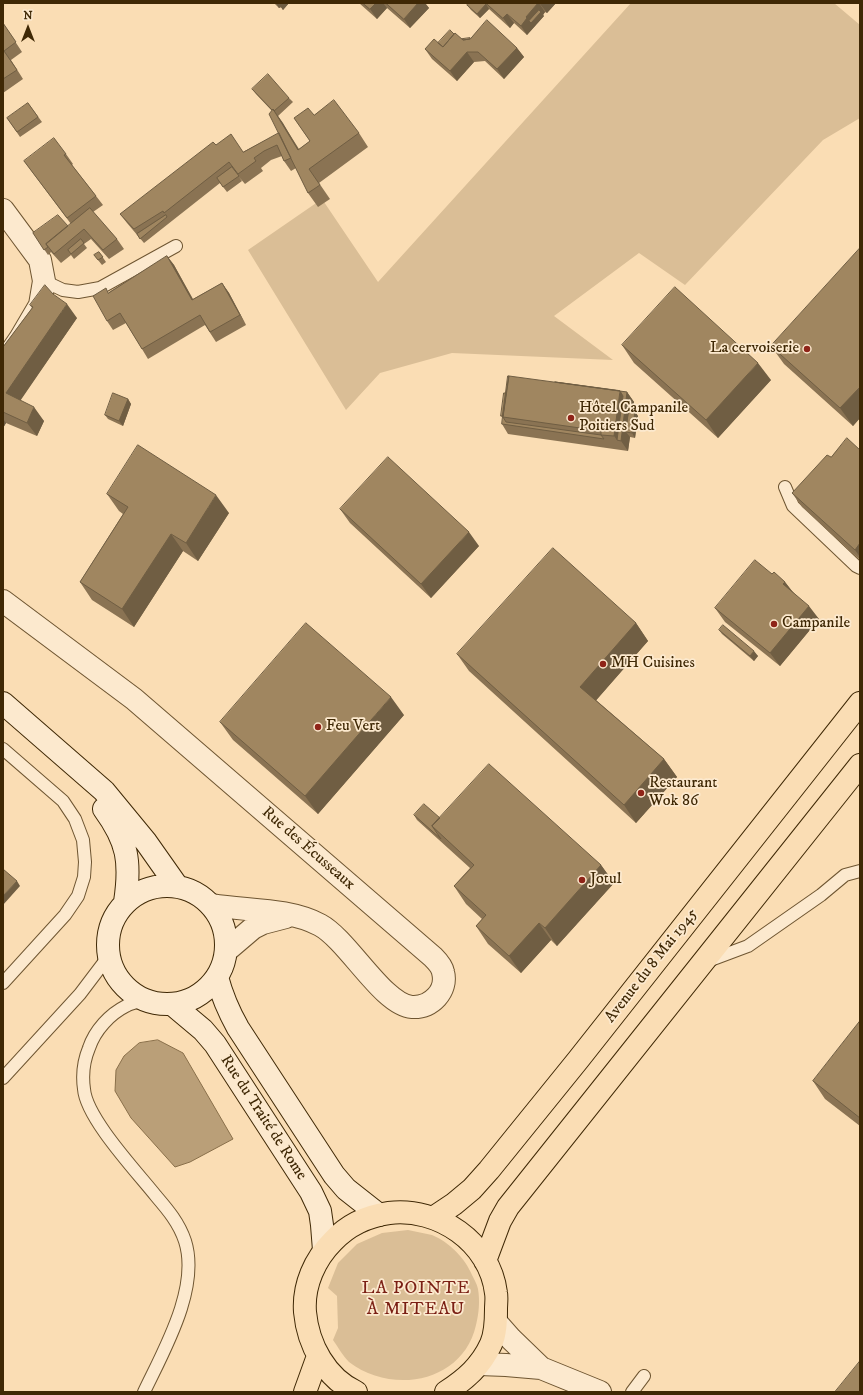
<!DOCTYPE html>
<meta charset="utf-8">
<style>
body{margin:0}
#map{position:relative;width:863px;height:1395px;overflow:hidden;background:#faddb4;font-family:"IM FELL DW Pica",serif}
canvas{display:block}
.frame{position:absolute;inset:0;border:4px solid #3f2805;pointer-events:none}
.north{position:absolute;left:8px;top:8px;width:40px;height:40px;-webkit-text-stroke:3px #fce9ce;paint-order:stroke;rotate:0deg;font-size:11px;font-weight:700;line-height:16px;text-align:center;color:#3f2805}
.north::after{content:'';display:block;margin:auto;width:14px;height:18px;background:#3f2805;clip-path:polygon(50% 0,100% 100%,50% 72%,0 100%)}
</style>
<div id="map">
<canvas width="863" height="1395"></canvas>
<div class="frame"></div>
<div class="north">N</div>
</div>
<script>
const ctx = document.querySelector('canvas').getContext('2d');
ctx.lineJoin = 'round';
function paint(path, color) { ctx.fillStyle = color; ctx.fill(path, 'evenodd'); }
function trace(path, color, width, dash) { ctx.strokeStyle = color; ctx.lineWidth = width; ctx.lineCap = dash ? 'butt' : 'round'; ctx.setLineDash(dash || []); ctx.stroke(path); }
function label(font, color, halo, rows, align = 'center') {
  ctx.font = font + ' "IM FELL DW Pica",serif'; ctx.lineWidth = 3.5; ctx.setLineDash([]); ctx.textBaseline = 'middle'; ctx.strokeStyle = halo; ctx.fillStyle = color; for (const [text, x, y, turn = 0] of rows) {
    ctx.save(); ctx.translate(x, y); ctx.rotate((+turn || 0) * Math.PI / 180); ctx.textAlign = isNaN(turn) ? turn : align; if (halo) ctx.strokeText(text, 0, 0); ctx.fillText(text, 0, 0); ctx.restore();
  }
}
paint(new Path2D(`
 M631,3h203l26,22v93l-37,22 -138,145 -46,-32 -85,63 59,44 -161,-7 -72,20 -34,37 -98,-160 74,-51 56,83z
 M408,1230c8,2 16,3 24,5 17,7 33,23 40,40 2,4 5,9 6,14 2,12 1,24 -2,36 -13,58 -84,70 -127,37 -6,-6 -11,-15 -16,-22l5,-12 -1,-32 -9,-8 10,-25 19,-19 25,-11z`), '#dabe96');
const water = new Path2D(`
 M158,1040l25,13 50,86 -43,23 -15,5 -44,-49 -16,-27 1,-21 8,-14 15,-13z`);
paint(water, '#ba9f78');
trace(water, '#896f4a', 1);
const lane = new Path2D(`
 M44,281l19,9 15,2 22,-4 76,-42
 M785,487l8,19 63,60 4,2
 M3,749l60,52 12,18 8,21 2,22 -1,15 -6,19 -13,19 -62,68
 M708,961l40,-15 73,-51 24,-20 15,-4
 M143,1000c-5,2 -12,3 -17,6 -16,8 -31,24 -37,42 -5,12 -7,27 -5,41 2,29 53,83 72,107 12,14 23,27 29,45 15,47 -21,109 -41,151
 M3,1078l77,-84 28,-37
 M632,1392l12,-16`);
const street = new Path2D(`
 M3,210l37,50 4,21 -4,24 -20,34 -17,25
 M3,601l131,98 299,258c4,4 9,9 10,15 5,19 -12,36 -31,35 -29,-2 -64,-67 -92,-82 -32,-17 -74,-14 -108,-20
 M226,951l27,-23 10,-5 23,-6
 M496,1322l15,17 30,29
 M479,1364l27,1 35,3 59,24`);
const secondary = new Path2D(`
 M3,703l101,88 42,51 31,44
 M104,809c24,33 27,53 21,93
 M108 945a59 59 0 1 1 118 0a59 59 0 1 1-118 0Z
 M217,977c5,19 12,35 21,51l96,147 12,14 33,26
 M172,1004l31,26 12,14 96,148 9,19 2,14 2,25`);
const primary = new Path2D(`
 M433,1218l21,-14 18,-15 17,-19 89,-110 282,-357
 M485,1261l15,-40 8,-14 352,-442
 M305,1392l13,-36
 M356,1392c-30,-14 -48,-47 -51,-80 -2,-27 10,-53 28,-71 15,-16 35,-25 56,-28 49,-6 101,29 107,80 1,5 0,11 0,16 0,11 0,24 -5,35 -10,22 -25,35 -45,48`);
trace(lane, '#6e5531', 14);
trace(street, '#6e5531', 24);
trace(secondary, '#3f2805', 24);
trace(primary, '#3f2805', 24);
trace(lane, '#fce9ce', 12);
trace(street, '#fce9ce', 22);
trace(secondary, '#fce9ce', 22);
trace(primary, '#faddb4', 22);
paint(new Path2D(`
 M274,3h15l-6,7 -2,-3 -2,1z
 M359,3h66l4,5 -19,20 -23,-20 -10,11z
 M469,3h87l-9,10 -2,-1 -2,3 1,1 -17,19 -13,-12 -4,5 -21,-19 -9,9 -9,-8 -4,-5z
 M3,23l19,29 -11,8 12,19 -20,14z
 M454,34l8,5 55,9 7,9 -20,22 -19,-18 -11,1 -17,19 -25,-22 -7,-10 13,-6z
 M252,89l37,9 4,4 -15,14 21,33 11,-8 -16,-23 20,-3 45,18 9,14 -49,36 11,16 -12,8 -10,-14 -12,-25 -5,3 -7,-10 -2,-5 -11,4 -10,8 2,3 -18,13 -6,-7 3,4 -15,11 -7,-9 -76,60 -17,-20 -7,-9 96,-69 27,7 36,-19 -7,-22 -16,-17z
 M28,103l14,19 -22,15 -13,-19z
 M66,154l7,10 -1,1 31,40 -10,7 24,27 7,10 -15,10 -18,-20 -7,5 3,4 -13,11 -3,-4 -10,8 -10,-11 -3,3 -15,-22 35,-7 3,-2 -47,-63z
 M860,248v170l-7,8 -69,-62 -13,-18z
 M99,252l7,10 -4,3 -8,-10z
 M167,256l7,9 19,34 29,-16 7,10 17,32 -30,17 -11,-17 -57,34 -6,-10 -16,-26 -13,7 -6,-9 2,-29z
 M30,305l47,13 -57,82 24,21 -7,15 -31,-13 -3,5v-81l29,-39z
 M622,345l149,35 -53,58 -84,-75z
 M627,392l7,10 -1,9 5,5 -3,22 -5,-1 -2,14 -120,-17 -6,-10 1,-6 -2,-2z
 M128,399l3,5 -8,22 -15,-7 -3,-4z
 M860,450v110l-58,-53 -10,-14z
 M107,494l122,19 -31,48 -15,-10 -49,76 -42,-27 -12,-18 43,-68 -4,-3z
 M340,509l139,37 -48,52 -81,-75z
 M772,574l13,8 7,9 27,28 -39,47 -55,-44 -10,-14z
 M636,623l12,18 -52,59 68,59 13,18 -41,46 -167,-152 -12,-17z
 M719,630l39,26 -4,5 -32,-27z
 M404,715l-86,99 -85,-74 -13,-18z
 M414,815l26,3 161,47 13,18 -57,63 -6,-6 -30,33 -33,-29 -12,-18 6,-7 -16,-15 -12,-18 16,-18 -53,-48z
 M860,1021v105l-35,-27 -12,-18z`), '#8a7353');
paint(new Path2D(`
 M276,3h2l3,4 -2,1z
 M278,3h11l-6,7z
 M376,3h7l4,5 -10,11 -7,-10z
 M418,3h7l4,5 -19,20 -6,-9z
 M538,3h1l6,9 -2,3 1,1 -17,19 -6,-9 5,-9z
 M541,3h15l-9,10 -7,-9z
 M486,4l3,5 -9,9 -3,-4z
 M507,14l7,9 -4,5 -7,-10z
 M517,48l7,9 -20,22 -7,-10z
 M467,52l7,10 -17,19 -7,-10z
 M273,109l10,14 24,41 -9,-14z
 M167,256l7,9 24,44 -6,-9z
 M222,283l7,10 17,32 -6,-10z
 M67,304l10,14 -61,89 -10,-14z
 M758,363l13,17 -53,58 -12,-18z
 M860,387v31l-7,8 -13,-18z
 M620,391l7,1 7,10 -4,31 -4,-1 4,5 -2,14 -7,-10 -4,-1 -3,-4z
 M128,399l3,5 -8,22 -4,-5z
 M34,407l10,14 -7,15 -10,-13z
 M635,411l3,5 -3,22 -3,-5z
 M3,419l3,4 -3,5z
 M216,495l13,18 -31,48 -12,-18z
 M469,532l10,14 -48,52 -10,-14z
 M171,534l12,17 -49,76 -12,-18z
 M860,543v14l-5,-7z
 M785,582l10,13 -12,-11z
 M809,606l10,13 -39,47 -10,-13z
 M636,623l12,18 -55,63 -13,-17z
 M754,651l4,5 -4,5 -4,-5z
 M391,697l13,18 -86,99 -13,-18z
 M664,759l13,18 -41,46 -12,-18z
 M601,865l13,18 -57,63 -12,-18z
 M17,881l3,5 -17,19v-9z
 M539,923l12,17 -30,33 -12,-17z`), '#705e43');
const building = new Path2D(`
 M363,3h13l-6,6z
 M386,3h32l-14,16z
 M469,3h16l1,1 -9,10 -10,-9z
 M486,3h52l-12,14 1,1 -6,8 -14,-12 -4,4z
 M539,10l2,2 -10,11 -2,-2z
 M487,20l30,28 -20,21 -19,-17h-11l-17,19 -25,-22 9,-10 9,8 12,-14 8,7 7,-1z
 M3,23l13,19 -12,9 13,19 -14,9z
 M450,30l4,4 -11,13 -5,-4z
 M470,38v1l-7,1 -1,-1z
 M268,74l21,24 -15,13 -1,-2 -1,1 -20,-21z
 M334,100l25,33 -50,36 11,16 -12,8 -39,-79 4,-5 25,41 12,-9 -16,-23 14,-10 6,7z
 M28,103l10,14 -21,15 -10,-14z
 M279,133l12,25 -7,3 -7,-16 -13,6 -10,7 2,3 -18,13 -9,-12 -65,51 -1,-2 -29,18 -14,-15 93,-72 3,3 15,-11 12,18z
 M54,138l12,16 -2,1 32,41 -29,22 -43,-57z
 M232,167l7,9 -16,11 -6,-9z
 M90,208l27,31 -14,11 -19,-21 -30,25 -8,-10z
 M58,215l10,11 -22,18 2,3 -4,3 -11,-17z
 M166,215l1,2 -27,22 -3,-5z
 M81,239l3,4 -13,11 -3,-4z
 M860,248v139l-20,21 -69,-62z
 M99,252l4,5 -5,3 -4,-5z
 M167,256l25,44 30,-17 18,32 -30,17 -10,-17 -58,34 -22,-36 -13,8 -14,-25 13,-8 2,5z
 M45,285l8,9 14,10 -61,89 28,14 -7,16 -24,-11v-65l30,-40 -3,-2z
 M675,287l83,76 -52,57 -84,-75z
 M508,376h1l-6,41 3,5 95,13 3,4 -102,-15z
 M509,376l111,15 -6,45 -13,-1v-4l-98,-14z
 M555,382l72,10 -6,49 -4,-1 6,-44 -3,-5z
 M113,393l15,6 -9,22 -14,-6z
 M504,393h2l-3,23h-2z
 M629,410l6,1 -3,22 -6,-1z
 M847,438l13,12v93l-5,7 -63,-57 35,-38 4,2z
 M138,445l78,50 -30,48 -15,-9 -49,75 -42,-27 48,-75 -21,-13z
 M388,457l81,75 -48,52 -81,-75z
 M553,548l83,75 -56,64 84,72 -40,46 -167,-151z
 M755,560l17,14 2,-2 11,10 -2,2 26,22 -39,47 -55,-45z
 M306,623l85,74 -86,99 -85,-74z
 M723,625l31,26 -4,5 -31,-26z
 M489,764l112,101 -56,63 -6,-5 -30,33 -33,-30 10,-11 -32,-29 20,-21 -42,-39z
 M424,804l16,14 -8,8 9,13 -27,-24z
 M3,869l14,12 -14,15z
 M860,1021v97l-47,-37z
 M860,1361v31h-25z`);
paint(building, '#a08660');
trace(building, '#705e43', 1);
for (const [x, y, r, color] of [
 [807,349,4,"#8f2418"],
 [571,418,4,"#8f2418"],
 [774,624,4,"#8f2418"],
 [603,664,4,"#8f2418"],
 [318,727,4,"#8f2418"],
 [641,793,4,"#8f2418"],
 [582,880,4,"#8f2418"]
]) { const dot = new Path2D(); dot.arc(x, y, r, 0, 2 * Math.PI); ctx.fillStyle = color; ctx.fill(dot); trace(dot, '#fce9ce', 1.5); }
label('16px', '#3f2805', '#fce9ce', [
 ["La cervoiserie",799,349,"right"],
 ["Hôtel Campanile",579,409],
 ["Poitiers Sud",579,427],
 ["Campanile",782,624],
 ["MH Cuisines",611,664],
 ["Feu Vert",326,727],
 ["Restaurant",649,784],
 ["Wok 86",649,802],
 ["Jotul",590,880]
], 'left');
label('16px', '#3f2805', '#fce9ce', [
 ["Rue des Écusseaux",308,849,41],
 ["Avenue du 8 Mai 1945",652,966,-52],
 ["Rue du Traité de Rome",263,1118,57]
]);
ctx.letterSpacing = '1px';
label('18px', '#7a1f14', '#fce9ce', [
 ["LA POINTE",416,1289],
 ["À MITEAU",416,1310]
]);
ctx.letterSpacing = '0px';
</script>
